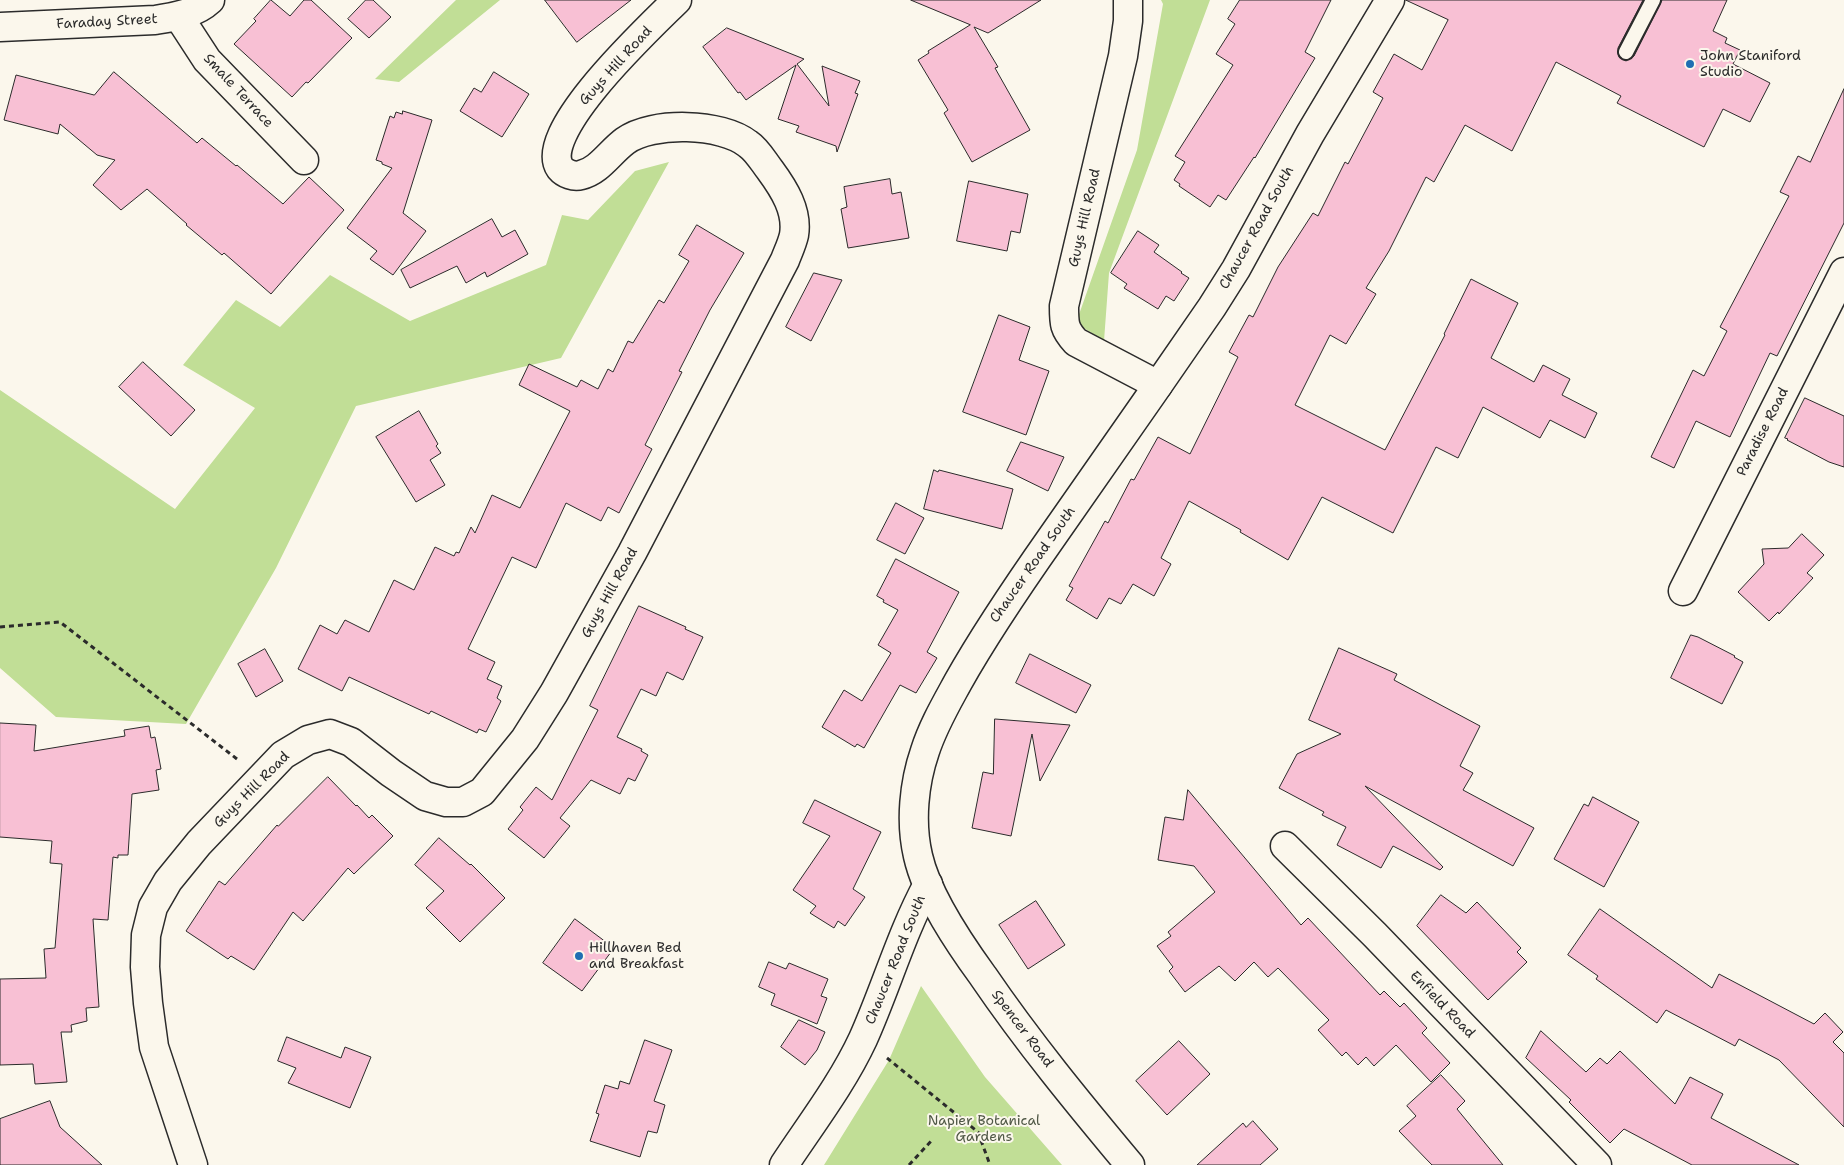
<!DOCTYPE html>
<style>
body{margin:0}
canvas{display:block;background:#fbf7ec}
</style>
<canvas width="1844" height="1165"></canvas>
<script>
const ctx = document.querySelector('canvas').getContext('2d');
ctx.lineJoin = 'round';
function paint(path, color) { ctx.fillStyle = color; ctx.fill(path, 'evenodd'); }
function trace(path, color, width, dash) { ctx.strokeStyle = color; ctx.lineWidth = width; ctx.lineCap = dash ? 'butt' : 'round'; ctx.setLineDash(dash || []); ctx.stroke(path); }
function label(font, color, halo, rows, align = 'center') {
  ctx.font = font + ' "Shantell Sans",sans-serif'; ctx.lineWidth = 4; ctx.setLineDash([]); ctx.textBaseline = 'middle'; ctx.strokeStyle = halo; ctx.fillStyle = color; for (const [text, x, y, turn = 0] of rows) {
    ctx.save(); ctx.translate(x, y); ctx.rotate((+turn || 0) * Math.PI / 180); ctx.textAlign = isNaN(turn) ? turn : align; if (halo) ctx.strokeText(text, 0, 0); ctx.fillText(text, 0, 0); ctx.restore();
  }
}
paint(new Path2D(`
 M456,0h44l-101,82 -24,-3z
 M1161,0h49l-101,273 -5,68 -28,-18 61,-173 26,-146z
 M669,162l-108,196 -205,48 -80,162 -90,156 -130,-7 -56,-49v-278l175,119 80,-101 -72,-43 53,-65 44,27 50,-52 80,46 136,-56 16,-50 26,5 47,-49z
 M921,986l64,91 77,88h-238l65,-105z`), '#c1de96');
const building = new Path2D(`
 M271,0l19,16 14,-16h7l41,38 -44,45 -2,-1 -14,15 -58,-53 22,-23 -2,-2z
 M366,0h7l18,17 -22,21 -21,-19z
 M545,0h86l-54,42z
 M911,0h130l-53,33 -14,-6 24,40 -3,1 35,62 -58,32 -28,-49 4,-3 -30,-50 11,-7 -1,-2 42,-26z
 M1240,0h91l-26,52 10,6 -60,100 -1,-1 -28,43 -8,-5 -8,12 -31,-21 1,-2 -6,-4 11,-18 -10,-6 58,-91 -17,-11 19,-30 -7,-5z
 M1406,0h237l-25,48 1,9 7,4 8,-5 28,-56h65l-14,31 14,7 -2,5 15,7 -7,14 37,19 -20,39 -27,-13 -19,38 -87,-44 4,-7 -65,-34 -44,89 -47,-26 -31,57 -8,-5 -37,74 -23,37 10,6 -30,50 -16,-9 -35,70 90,45 60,-115 -1,-1 27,-55 47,24 -27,55 43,24 9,-17 27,14 -8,16 35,18 -12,25 -35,-18 -10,18 -57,-31 -25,51 -22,-11 -43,86 -71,-36 -34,63 -48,-28 1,-2 -52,-29 -28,57 10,6 -17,32 -21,-12 -12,20 -12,-6 -12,21 -31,-19 7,-12 -4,-2 36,-65 3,2 23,-44 3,1 24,-43 32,17 48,-97 -9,-5 20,-37 4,2 25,-50 35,-54 5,3 27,-54 3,2 35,-66 -10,-6 21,-38 28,16 26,-50z
 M727,28l77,31 -7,5 32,42 -7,-40 38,15 -5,12 3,1 -21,58 -1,-6 -40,-14 3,-6 -21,-7 18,-54 -50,35 -6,-8 -2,1 -35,-46z
 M114,72l83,71 5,-5 34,28 1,-1 46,39 26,-27 35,33 -73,84 -47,-41 -2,2 -36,-30 1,-1 -40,-35 -26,21 -28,-25 22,-25 -18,-5 -37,-31 -2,10 -54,-14 12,-45 78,20z
 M494,72l35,22 -27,43 -42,-26 14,-23 7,4z
 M1844,89v134l-67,133 -7,-3 -40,84 -34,-16 -22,47 -23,-11 42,-87 11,6 23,-45 -7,-4 69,-131 -9,-4 18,-36 12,6z
 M403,111l29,9 -29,93 23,18 -33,44 -23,-16 7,-8 -30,-23 45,-60 -10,-4v-2l-6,-2 14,-44 4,2 2,-6 6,2z
 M890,179l2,15 9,-2 8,46 -61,10 -7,-39 6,-2 -3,-20z
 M969,181l59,13 -8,39 -9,-2 -4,20 -50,-10z
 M492,219l10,18 13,-7 13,24 -41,23 -2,-5 -19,11 -9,-17 -47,22 -9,-18z
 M697,225l47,28 -34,57 -31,61 3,1 -37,73 7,4 -33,64 -11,-6 -7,14 -35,-18 -30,65 -24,-11 -44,92 27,13 -8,17 15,7 -5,12 4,3 -15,31 -7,-3 -2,4 -46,-22 -2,3 -80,-37 -7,14 -44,-22 22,-44 17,9 8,-14 24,12 25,-52 20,10 21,-43 19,9 2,-4 3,1 12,-26 4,6 17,-38 28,13 50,-97 -51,-26 10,-21 48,23 4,-7 17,9 10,-20 5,3 15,-31 5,2 26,-43 5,3 25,-42 -10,-6z
 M1138,231l21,14 -5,7 28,20 -1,1 8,5 -15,23 -8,-5 -8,13 -34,-21 3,-4 -16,-11z
 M814,273l28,7 -31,61 -25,-14z
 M999,315l31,12 -11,33 30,11 -23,64 -63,-23z
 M143,362l52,48 -24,26 -52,-49z
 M1805,398l39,18v51l-15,-5 -42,-22 1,-1 -3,-1z
 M419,411l19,33 -2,2 5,7 -11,7 15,25 -29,17 -40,-65z
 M1021,442l43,15 -16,34 -41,-20z
 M934,470l4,2 1,-2 74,19 -11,40 -78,-20z
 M896,503l28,15 -19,36 -28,-14z
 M1802,534l22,21 -17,18 6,5 -34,36 -1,-2 -9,9 -31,-29 26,-28 -2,-15 26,-1z
 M896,559l63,33 -32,60 10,6 -21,35 -16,-8 -36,63 -7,-4 -2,3 -33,-20 22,-37 18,11 29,-48 -13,-8 20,-35 -15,-8 1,-2 -7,-4z
 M639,606l47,21 -1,2 18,8 -20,43 -16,-8 -11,24 -15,-7 -24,48 25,12 -1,2 7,4 -13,26 -7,-3 -8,16 -29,-14 -31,38 10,8 -26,32 -36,-29 15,-19 -3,-3 16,-20 16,13 46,-90 -8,-4z
 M1691,635l7,2 37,19 -1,1 9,5 -21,42 -51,-26z
 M1339,648l58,26 -3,6 86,46 -20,40 13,7 -10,17 71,38 -21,38 -148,-80 78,81 -3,3 -47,-24 -12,22 -44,-23 9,-18 -24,-12 2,-3 -45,-24 18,-34 44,-20 -32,-14z
 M265,649l18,32 -27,16 -18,-33z
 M1030,654l61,31 -15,28 -60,-30z
 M995,719l75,6 -30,56 -8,-47 -21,102 -39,-8 11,-56 10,2z
 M0,723l36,2 -2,26 91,-15 -1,-6 25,-4 2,12 4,-1 6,32 -5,1 3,20 -27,4 -4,61h-10v3l-5,-1 -5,63 -15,-1 6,88 -13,1 1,13 -16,4 1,7h-11l6,50 -32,2 -2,-20 -33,1v-86l46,-1 -2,-29 11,-1 7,-84 -12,-1 2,-22 -52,-4z
 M328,777l28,29 1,-1 12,13 3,-3 21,21 -39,38 -6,-6 -45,53 -10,-9 -39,58 -23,-14 -3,3 -42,-28 33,-50 6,4 52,-60 1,1z
 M1188,790l113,135 7,-7 72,77 4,-4 16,16 4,-4 23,25 -5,5 28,30 -19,19 -35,-37 -22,21 -8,-9 -8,8 -12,-13 -4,4 -24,-26 11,-10 -51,-52 -10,9 -14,-15 -19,19 -16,-15 -34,26 -16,-21 4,-4 -16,-21 14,-10 -3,-4 47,-40 -21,-26 -36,-6 7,-43 18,3z
 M1593,797l46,25 -35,65 -50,-28 30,-55 4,2z
 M815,800l66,32 -28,57 12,8 -20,29 -7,-5 -4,7 -24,-15 6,-7 -23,-16 37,-54 -27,-13z
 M439,838l31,27 1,-1 34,34 -45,44 -34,-34 18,-17 -29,-26z
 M1441,895l25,18 11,-11 44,46 -4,4 10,10 -39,38 -71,-74z
 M1036,901l29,44 -37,24 -29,-44z
 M1600,909l112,79 7,-14 95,50 11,-11 18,19 -10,10 11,11v74l-65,-67 -40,-21 -4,7 -69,-36 -9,13 -61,-44 2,-3 -30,-21z
 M575,919l39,29 -32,43 -39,-28z
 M769,962l17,7 3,-6 39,16 -7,17 6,2 -10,26 -46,-19 4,-11 -16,-7z
 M799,1020l26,12 -8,18 -12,15 -24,-18z
 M1541,1031l45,41 14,-14 7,6 13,-13 55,53 15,-27 33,17 -12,24 88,47h-107l-68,-36 -14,14 -41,-41 2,-2 -45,-42z
 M287,1037l54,21 4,-11 26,10 -21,51 -62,-25 8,-15 -18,-7z
 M645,1040l27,10 -18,51 11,4 -8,28 -9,-2 -8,26 -50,-16 9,-27 -3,-1 9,-28 13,4 2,-8 9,3z
 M1179,1041l31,33 -43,41 -31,-34z
 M1441,1075l24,26 -8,8 46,56h-71l-33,-34 17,-15 -9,-10z
 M50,1101l10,26 42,38h-102v-46z
 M1253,1121l25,28 -18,16h-63l46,-42 3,4z`);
paint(building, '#f8c0d4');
trace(building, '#2b2b2b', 1);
const service = new Path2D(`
 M1626,52l27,-52`);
const minor = new Path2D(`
 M1128,0v21l-5,35 -59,250c0,18 0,23 12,36l82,43
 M179,17l28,43 97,100
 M0,27l155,-7c19,-3 40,-6 55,-20
 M1683,591l161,-319
 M1285,846l90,89 222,230
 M193,1165l-39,-118 -6,-44 -3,-36 1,-32 7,-28 15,-26 31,-38 84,-88 25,-15 22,-6 21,8 40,31 34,23 21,6h17l19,-10 43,-53 29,-46 78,-140 153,-293c3,-8 7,-16 9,-25 4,-24 -10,-46 -24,-65 -7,-9 -13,-20 -22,-26 -26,-21 -96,-23 -123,-3 -15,11 -26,30 -44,34 -7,2 -16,-1 -21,-7 -24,-36 92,-143 117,-168
 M784,1165c27,-41 58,-81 79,-126 23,-51 38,-105 65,-155`);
const tertiary = new Path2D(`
 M1130,1165c-51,-61 -102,-123 -147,-189 -24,-33 -56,-80 -65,-120 -8,-34 -4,-73 7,-105 8,-25 21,-47 33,-69 28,-50 61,-98 94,-145 54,-77 107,-153 160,-230l24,-38 74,-135 80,-134`);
trace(service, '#2b2b2b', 18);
trace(minor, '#2b2b2b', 31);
trace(tertiary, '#2b2b2b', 31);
trace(new Path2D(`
 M0,627l60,-5 177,137
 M887,1058l91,74 12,33
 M909,1165l24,-26`), '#2b2b2b', 3, [5, 4]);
trace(service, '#fbf7ec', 14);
trace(minor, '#fbf7ec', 28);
trace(tertiary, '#fbf7ec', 28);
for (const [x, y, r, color] of [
 [1690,64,5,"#1f6fb2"],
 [579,956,5,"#1f6fb2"]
]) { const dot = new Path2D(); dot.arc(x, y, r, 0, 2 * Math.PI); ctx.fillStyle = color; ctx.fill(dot); trace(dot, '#fbf7ec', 2); }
label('14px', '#2b2b2b', '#fbf7ec', [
 ["Faraday Street",107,22,-3],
 ["Guys Hill Road",616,66,-48],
 ["Smale Terrace",238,91,47],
 ["Guys Hill Road",1085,218,-77],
 ["Chaucer Road South",1257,228,-61],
 ["Paradise Road",1763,432,-63],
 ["Chaucer Road South",1033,565,-55],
 ["Guys Hill Road",610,593,-61],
 ["Guys Hill Road",252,790,-45],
 ["Chaucer Road South",896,960,-68],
 ["Enfield Road",1442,1005,46],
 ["Spencer Road",1022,1029,53]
]);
label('14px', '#2b2b2b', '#fbf7ec', [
 ["John Staniford",1700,56],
 ["Studio",1700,72],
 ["Hillhaven Bed",589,948],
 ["and Breakfast",589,964]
], 'left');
label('14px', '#505846', '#fbf7ec', [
 ["Napier Botanical",984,1121],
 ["Gardens",984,1137]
]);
</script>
